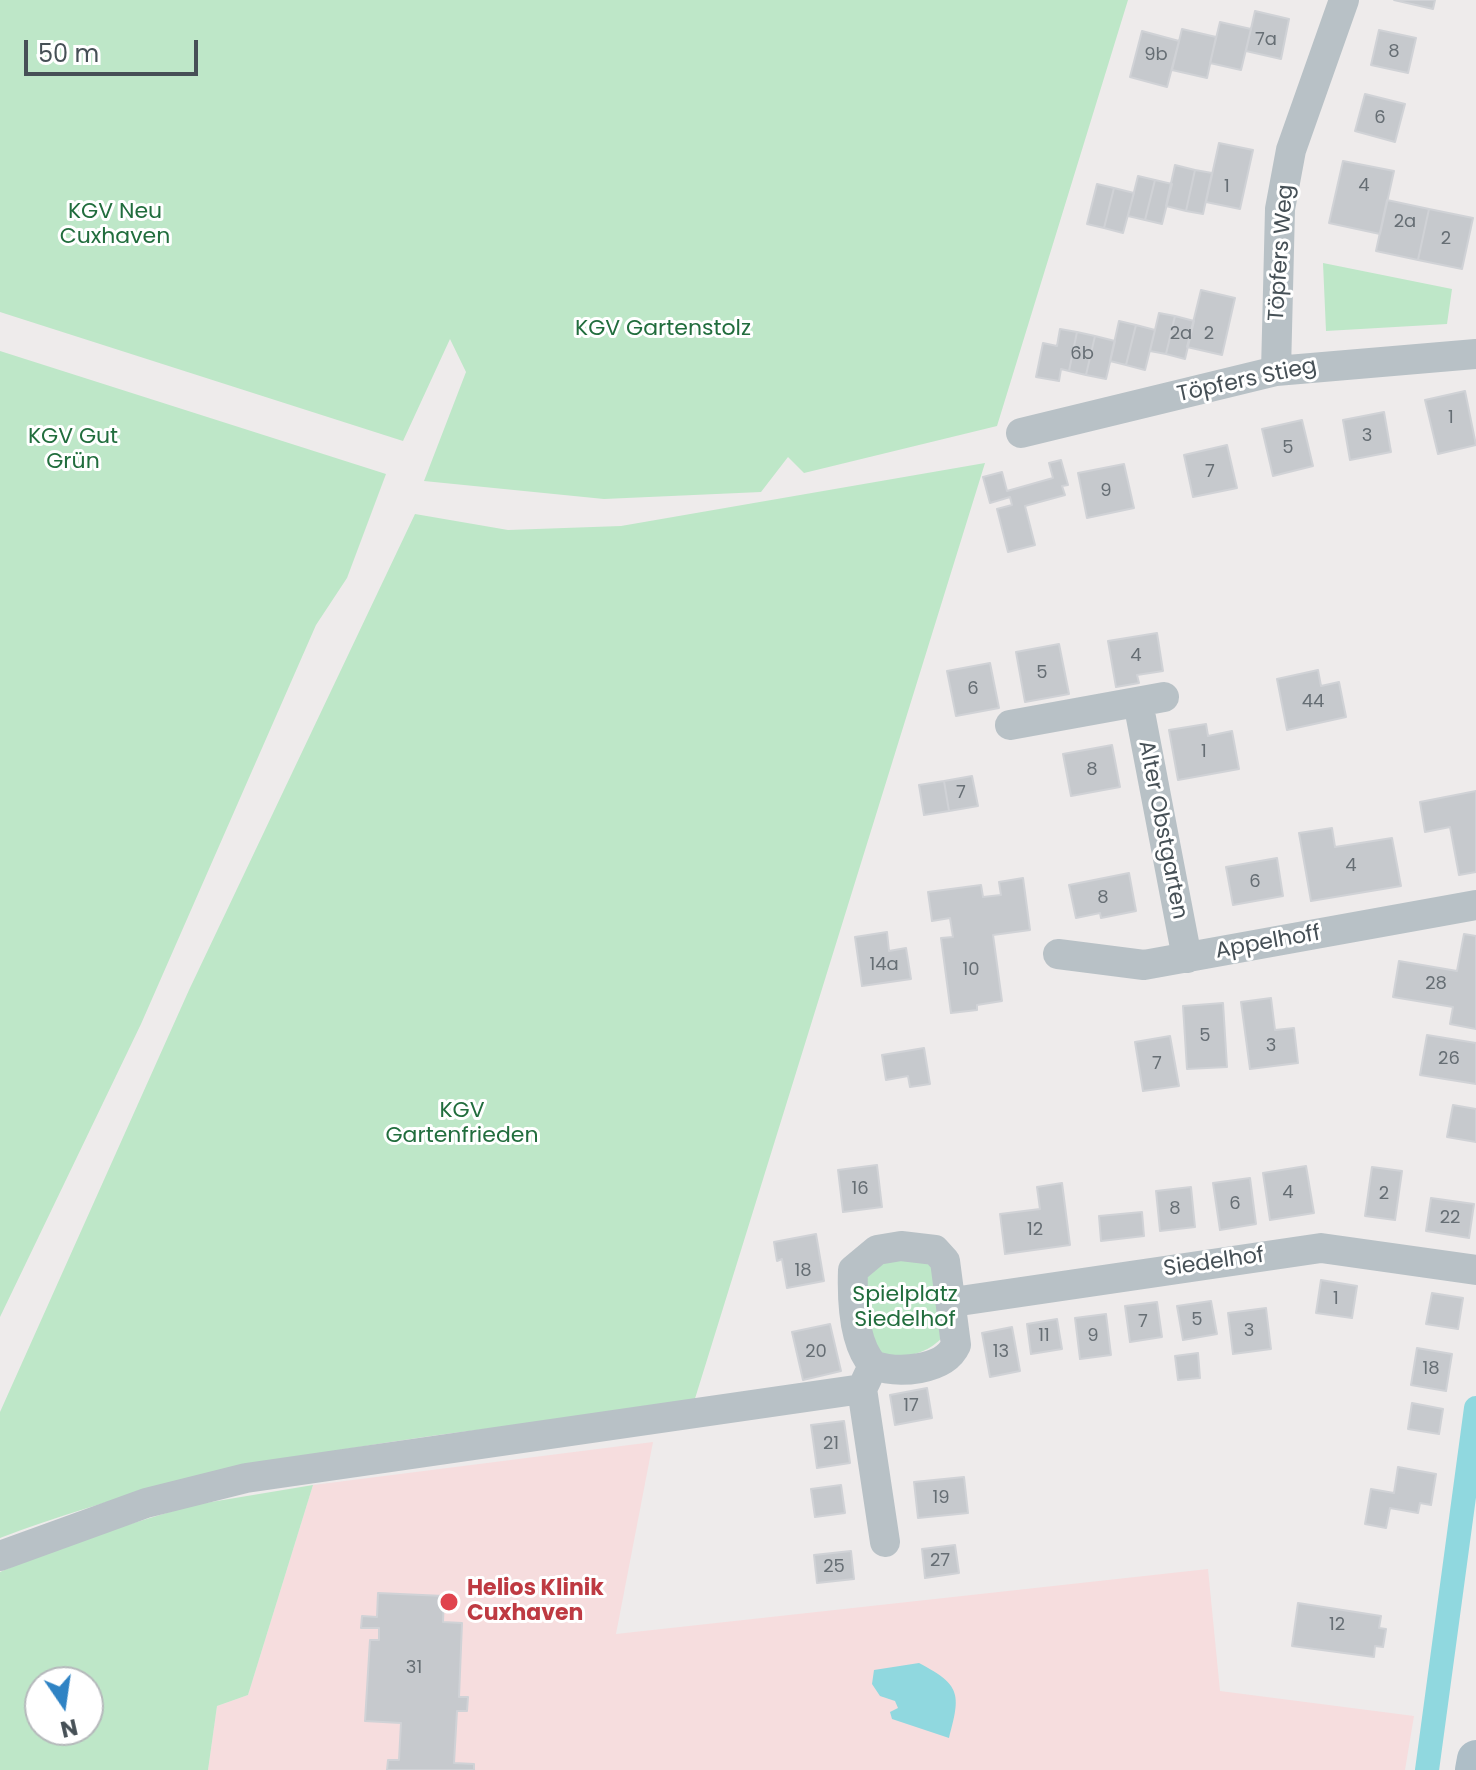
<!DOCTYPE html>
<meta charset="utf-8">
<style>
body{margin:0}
#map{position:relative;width:1476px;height:1770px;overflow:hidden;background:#eeebeb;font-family:Poppins,sans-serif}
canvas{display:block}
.north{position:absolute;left:24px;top:1666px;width:80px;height:80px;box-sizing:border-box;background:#fff;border:2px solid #b5b9bb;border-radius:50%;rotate:167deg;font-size:22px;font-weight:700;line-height:32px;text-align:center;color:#465056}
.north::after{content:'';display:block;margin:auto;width:28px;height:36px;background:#2f83c4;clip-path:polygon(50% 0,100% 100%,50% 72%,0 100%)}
.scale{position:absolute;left:24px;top:40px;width:174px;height:36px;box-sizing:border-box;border:4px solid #465056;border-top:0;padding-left:10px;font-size:24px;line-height:28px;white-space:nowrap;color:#465056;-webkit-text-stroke:6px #fff;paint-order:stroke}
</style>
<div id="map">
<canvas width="1476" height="1770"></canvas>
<div class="north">N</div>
<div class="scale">50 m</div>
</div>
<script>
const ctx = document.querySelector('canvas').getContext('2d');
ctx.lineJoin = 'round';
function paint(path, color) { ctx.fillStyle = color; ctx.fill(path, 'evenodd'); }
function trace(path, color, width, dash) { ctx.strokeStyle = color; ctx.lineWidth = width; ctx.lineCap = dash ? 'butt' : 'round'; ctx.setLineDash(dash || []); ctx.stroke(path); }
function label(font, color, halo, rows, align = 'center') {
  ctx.font = font + ' Poppins,sans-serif'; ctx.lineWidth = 6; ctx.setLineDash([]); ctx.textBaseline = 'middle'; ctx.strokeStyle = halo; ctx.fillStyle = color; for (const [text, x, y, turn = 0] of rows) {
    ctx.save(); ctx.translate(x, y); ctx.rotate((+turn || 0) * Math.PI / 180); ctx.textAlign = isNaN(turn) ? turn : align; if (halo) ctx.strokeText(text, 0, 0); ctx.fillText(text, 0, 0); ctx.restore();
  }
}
paint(new Path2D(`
 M653,1442l-37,192 592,-65 12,122 194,25 -9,54h-1197l9,-64 31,-11 65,-210z`), '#f6ddde');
paint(new Path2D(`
 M0,0h1128l-131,426 -193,47 -16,-16 -27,35 -157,7 -180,-18 42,-109 -16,-33 -47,102 -403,-129z
 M1323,263l129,26 -5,35 -121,7z
 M0,351l386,123 -39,104 -31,47 -175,399 -141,293z
 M985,463l-292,942c-233,26 -472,49 -693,133v-126l189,-422 226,-476 93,16 113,-4z
 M898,1259l23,1 18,10 4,67c-19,19 -41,23 -65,15 -15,-28 -15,-59 -8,-88z
 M313,1485l-65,210 -31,11 -9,64h-208v-198l67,-29 126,-38zM40,1682h48v48h-48z`), '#bee7c8');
paint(new Path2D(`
 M919,1663c42,22 42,31 30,75l-57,-19 -2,-7 8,-4 -3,-7 -15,-5 -8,-12 2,-14z`), '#90d8df');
trace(new Path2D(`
 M1427,1770l49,-362`), '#90d8df', 24);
const building = new Path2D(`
 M1394,0h41l-2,9z
 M1255,11l34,8 -8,40 -35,-8z
 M1220,22l31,7 -10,41 -31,-7z
 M1182,29l34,8 -9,41 -35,-8z
 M1379,30l37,8 -8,35 -37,-8z
 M1142,31l37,10 -12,46 -37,-10z
 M1365,94l40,10 -10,38 -40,-11z
 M1219,143l34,7 -13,59 -34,-7z
 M1343,161l51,10 -14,63 -51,-11z
 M1175,165l20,5 -9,41 -20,-5z
 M1195,170l17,3 -9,41 -17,-3z
 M1138,176l17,4 -10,40 -17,-4z
 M1155,180l17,4 -10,40 -17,-4z
 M1097,184l17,4 -10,40 -17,-4z
 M1114,188l20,5 -11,40 -19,-5z
 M1387,200l42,9 -11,51 -42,-9z
 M1429,209l44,9 -11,51 -44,-9z
 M1201,290l34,8 -13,57 -35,-8z
 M1159,313l16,3 -9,38 -16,-3z
 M1175,316l19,5 -9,38 -19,-5z
 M1119,321l17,4 -10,40 -16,-4z
 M1136,325l19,5 -10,40 -19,-5z
 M1060,329l17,3 -8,39 -8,-2 -2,12 -23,-4 7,-34 14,3z
 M1077,332l18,4 -9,39 -17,-4z
 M1095,336l20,5 -9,38 -20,-4z
 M1465,391l11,54 -38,9 -13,-54z
 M1384,412l7,40 -41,8 -7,-40z
 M1302,420l11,46 -40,10 -11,-47z
 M1227,445l10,43 -44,9 -9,-42z
 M1061,460l7,25 -6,1 3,9 -40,11 10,39 -27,7 -11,-43 15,-4 -2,-8 -20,6 -7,-26 19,-5 5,19 46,-13 -4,-15z
 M1124,464l10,44 -47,10 -9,-45z
 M1157,633l6,38 -26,4 2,8 -23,4 -8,-46z
 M1059,644l10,50 -44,8 -9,-50z
 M990,663l9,45 -43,8 -9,-45z
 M1318,670l3,16 18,-4 7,35 -59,13 -10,-51z
 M1206,724l2,12 24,-5 7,38 -61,11 -9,-50z
 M1112,745l8,42 -49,9 -8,-42z
 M972,776l6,30 -29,5 -5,-30z
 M944,781l5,30 -25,4 -5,-30z
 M1476,791v81l-17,3 -9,-48 -25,5 -5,-30z
 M1332,828l3,19 57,-9 9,48 -90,15 -12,-68z
 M1277,858l6,38 -50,9 -7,-38z
 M1129,873l7,38 -35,7 -1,-5 -24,5 -7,-33z
 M1023,878l7,52 -37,5 9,66 -25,4v5l-26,3 -10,-75 12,-1 -3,-19 -18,3 -4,-29 53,-7 2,12 18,-2 -2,-13z
 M887,932l2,19 17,-3 5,31 -49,7 -7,-49z
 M1464,934l12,2v93l-26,-5 3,-17 -60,-10 6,-36 58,10z
 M1271,998l4,32 19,-2 4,35 -48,6 -9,-67z
 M1223,1003l4,64 -40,2 -4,-63z
 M1427,1035l49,8v41l-56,-9z
 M1170,1036l9,50 -36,5 -8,-49z
 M924,1048l6,36 -20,3 -2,-11 -22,4 -4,-25z
 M1453,1105l23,4v33l-29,-5z
 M877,1165l5,42 -39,5 -5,-42z
 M1306,1166l8,47 -44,7 -7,-47z
 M1372,1167l30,4 -7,49 -30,-4z
 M1250,1178l6,46 -36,6 -7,-47z
 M1062,1183l8,62 -65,9 -5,-40 40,-5 -3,-22z
 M1191,1187l4,40 -35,4 -4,-40z
 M1431,1198l43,6 -5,34 -43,-7z
 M1142,1212l2,24 -43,5 -2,-25z
 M816,1234l8,47 -37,7 -5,-29 -5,2 -3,-19z
 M1321,1280l36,6 -5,32 -36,-5z
 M1432,1293l31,5 -5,31 -32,-5z
 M1211,1301l6,33 -34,6 -6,-34z
 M1157,1302l5,35 -32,5 -5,-36z
 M1266,1308l5,41 -38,5 -5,-41z
 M1106,1314l5,41 -31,4 -5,-41z
 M1057,1319l5,30 -31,5 -4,-30z
 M830,1324l11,47 -38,9 -11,-48z
 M1012,1327l8,44 -30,6 -8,-44z
 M1417,1348l35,6 -6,37 -35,-6z
 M1198,1353l2,25 -22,2 -3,-24z
 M927,1388l5,30 -37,7 -5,-30z
 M1412,1403l31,6 -4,25 -31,-5z
 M844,1421l6,42 -33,5 -6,-43z
 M1398,1467l38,7 -5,31 -11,-2 -2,10 -28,-5 -4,20 -21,-4 6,-35 23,4z
 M964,1477l4,36 -50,5 -4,-36z
 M841,1485l4,28 -30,4 -4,-28z
 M955,1545l4,28 -34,5 -3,-29z
 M851,1551l3,28 -37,4 -3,-28z
 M378,1593l66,3 -1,26 19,1 -3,74h9l-1,14h-10l-3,52 20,1v6h-87l1,-10h11l2,-37 -36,-2 5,-81h9v-12h-18l1,-12 15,1z
 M1298,1603l83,13 -2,12 7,1 -3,18 -8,-1 -1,11 -82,-11z`);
paint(building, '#c6c9cd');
trace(building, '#d0d2d6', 2);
trace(new Path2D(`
 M1276,371l4,-162 11,-59 53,-150
 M1021,433l255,-62 200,-17
 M1138,702l49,256
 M1010,725l154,-28
 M1058,954l86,11 332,-60
 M901,1246l34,4 10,11 11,84c-12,26 -58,29 -83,20 -20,-22 -21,-66 -20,-95l24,-20z
 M953,1302l368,-54 155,22
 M870,1372l-8,17 23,153
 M0,1556l146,-53 100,-25 616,-89`), '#b8c1c6', 30);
trace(new Path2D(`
 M1474,1770l2,-11`), '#aebec7', 38);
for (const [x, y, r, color] of [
 [449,1602,10,"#e0444e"]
]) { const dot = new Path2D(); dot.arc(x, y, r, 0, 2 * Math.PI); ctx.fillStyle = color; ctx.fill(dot); trace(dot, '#fff', 3); }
label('18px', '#666e74', null, [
 ["7a",1266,40],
 ["8",1394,52],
 ["9b",1156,55],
 ["6",1380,118],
 ["4",1364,186],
 ["1",1227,187],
 ["2a",1405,222],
 ["2",1446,239],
 ["2a",1181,334],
 ["2",1209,334],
 ["6b",1082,354],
 ["1",1451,418],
 ["3",1367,436],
 ["5",1288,448],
 ["7",1210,472],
 ["9",1106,491],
 ["4",1136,656],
 ["5",1042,673],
 ["6",973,689],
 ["44",1313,702],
 ["1",1204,752],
 ["8",1092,770],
 ["7",961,793],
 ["4",1351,866],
 ["6",1255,882],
 ["8",1103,898],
 ["14a",884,965],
 ["10",971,970],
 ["28",1436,984],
 ["5",1205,1036],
 ["3",1271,1046],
 ["26",1449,1059],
 ["7",1157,1064],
 ["16",860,1189],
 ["4",1288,1193],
 ["2",1384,1194],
 ["6",1235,1204],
 ["8",1175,1209],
 ["22",1450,1218],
 ["12",1035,1230],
 ["18",803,1271],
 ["1",1336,1299],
 ["5",1197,1320],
 ["7",1143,1322],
 ["3",1249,1331],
 ["11",1044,1336],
 ["9",1093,1336],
 ["20",816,1352],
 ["13",1001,1352],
 ["18",1431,1369],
 ["17",911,1406],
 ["21",831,1444],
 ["19",941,1498],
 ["27",940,1561],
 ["25",834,1567],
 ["12",1337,1625],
 ["31",414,1668]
]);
label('22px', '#216d3d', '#fff', [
 ["KGV Neu",115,212],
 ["Cuxhaven",115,237],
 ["KGV Gartenstolz",663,329],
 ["KGV Gut",73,437],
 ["Grün",73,462],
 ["KGV",462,1111],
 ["Gartenfrieden",462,1136],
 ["Spielplatz",905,1295],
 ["Siedelhof",905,1320]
]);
label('22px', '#465056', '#fff', [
 ["Töpfers Weg",1282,253,-86],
 ["Töpfers Stieg",1247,381,-12],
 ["Alter Obstgarten",1162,830,79],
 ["Appelhoff",1268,943,-10],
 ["Siedelhof",1214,1263,-8]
]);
label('bold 22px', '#be3a42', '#fff', [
 ["Helios Klinik",467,1589],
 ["Cuxhaven",467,1614]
], 'left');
</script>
